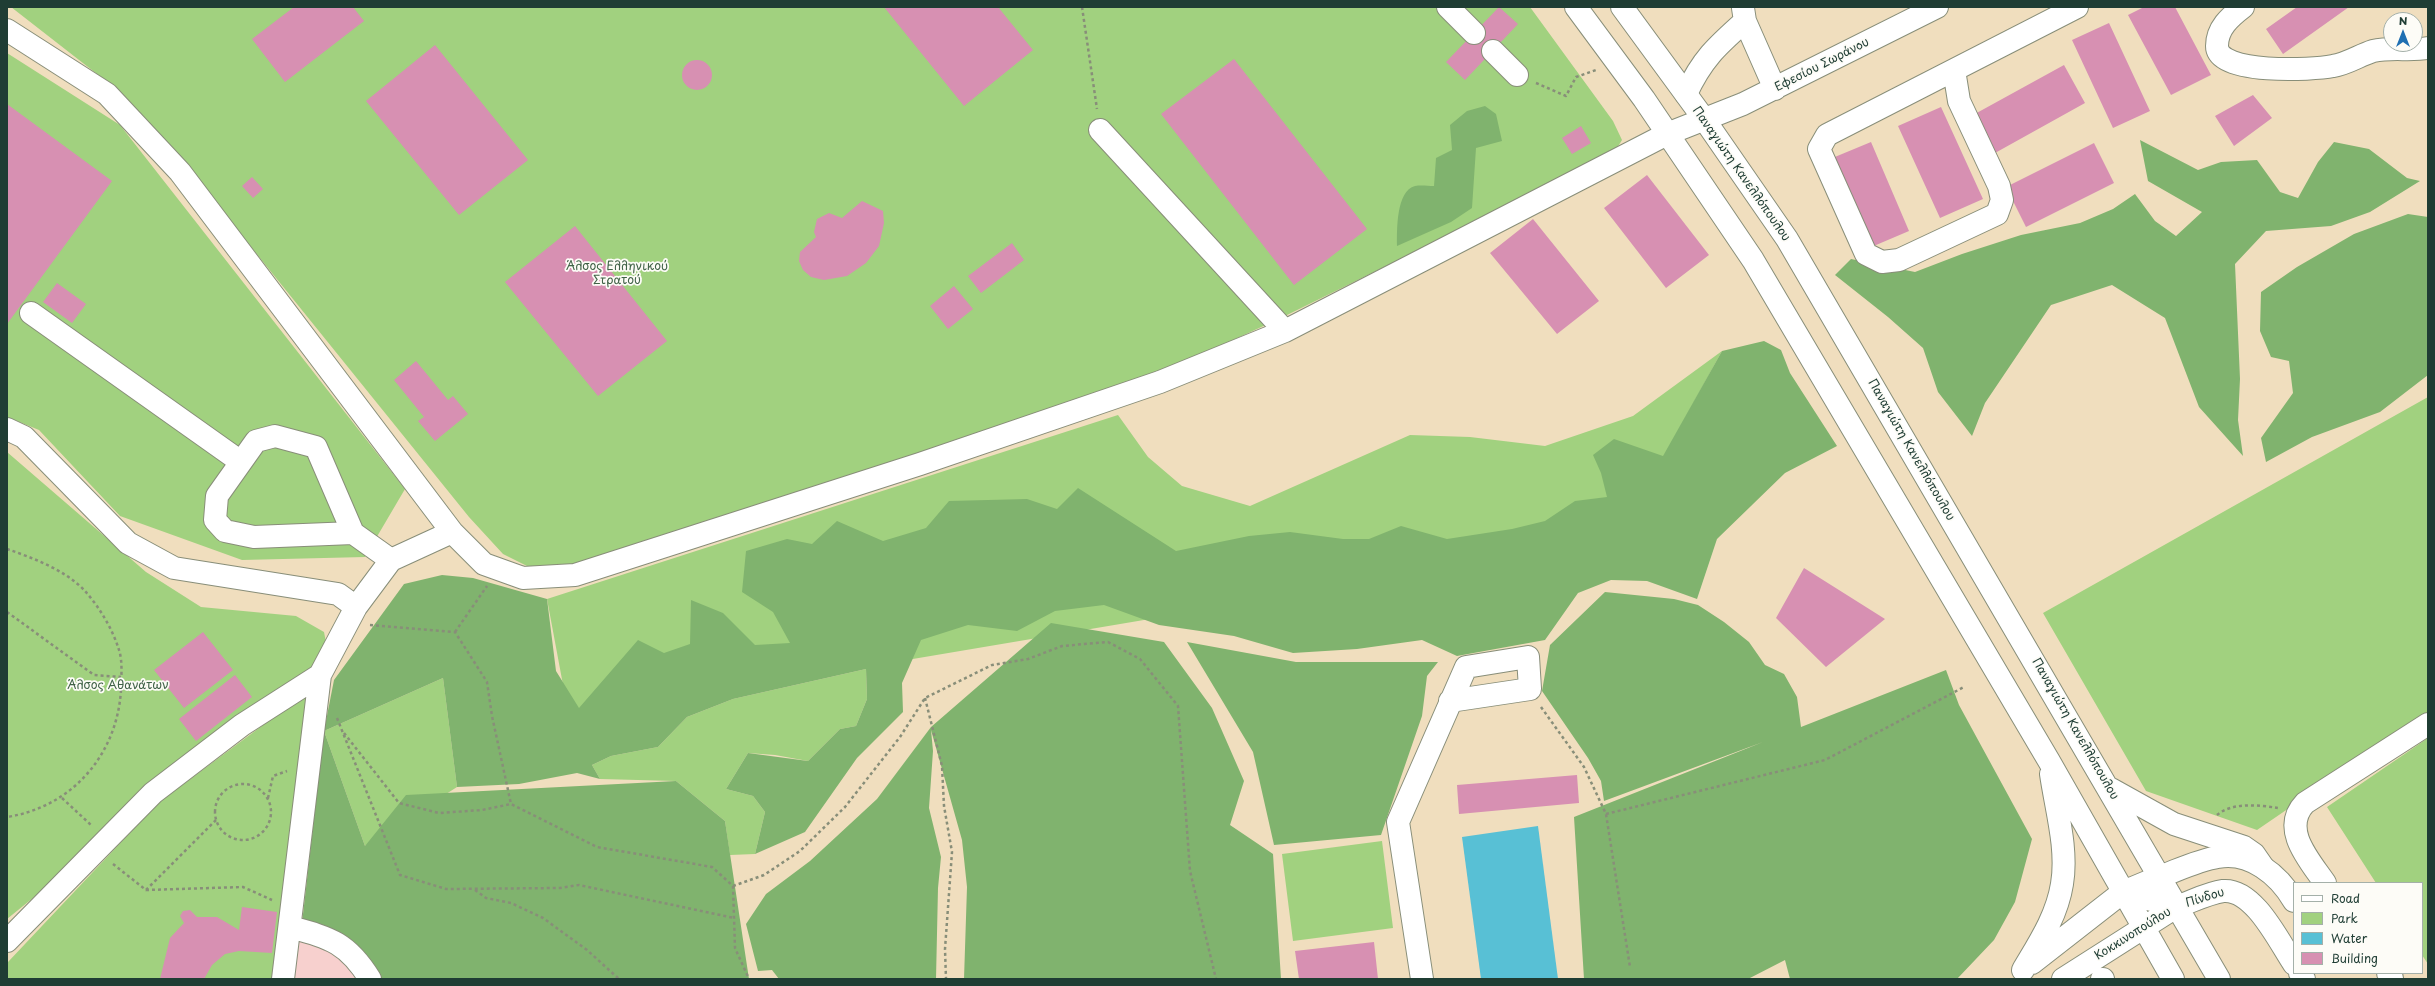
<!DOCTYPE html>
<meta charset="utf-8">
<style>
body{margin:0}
#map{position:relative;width:2435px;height:986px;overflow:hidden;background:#f0debe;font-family:"Playpen Sans",sans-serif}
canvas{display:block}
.frame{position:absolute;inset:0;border:8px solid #1f3d34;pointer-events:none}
.legend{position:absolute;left:2293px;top:882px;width:130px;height:92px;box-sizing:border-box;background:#fdfcf7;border:1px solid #a4b0a9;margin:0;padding:5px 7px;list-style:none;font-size:12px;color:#1f3d34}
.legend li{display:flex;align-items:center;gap:8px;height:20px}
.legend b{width:20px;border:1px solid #a4b0a9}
.north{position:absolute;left:2383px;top:12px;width:40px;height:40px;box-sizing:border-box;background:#fdfcf7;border:1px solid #a4b0a9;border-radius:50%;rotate:0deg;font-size:11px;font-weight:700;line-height:16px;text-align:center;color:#1f3d34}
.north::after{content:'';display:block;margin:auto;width:14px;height:18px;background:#1f6fb2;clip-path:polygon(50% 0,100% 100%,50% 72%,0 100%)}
</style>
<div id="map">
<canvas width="2435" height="986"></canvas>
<div class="frame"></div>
<ul class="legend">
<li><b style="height:5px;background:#fff"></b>Road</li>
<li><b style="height:11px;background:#a1d17f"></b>Park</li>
<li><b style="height:11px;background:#58c0d5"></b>Water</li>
<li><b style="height:11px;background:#d790b2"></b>Building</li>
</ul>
<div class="north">N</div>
</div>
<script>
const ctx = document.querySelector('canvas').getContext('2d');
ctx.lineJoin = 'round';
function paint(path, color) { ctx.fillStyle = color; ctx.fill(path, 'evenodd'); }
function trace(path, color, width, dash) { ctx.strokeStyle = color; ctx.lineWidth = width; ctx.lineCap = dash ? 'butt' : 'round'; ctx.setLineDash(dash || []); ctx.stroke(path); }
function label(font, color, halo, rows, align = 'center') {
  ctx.font = font + ' "Playpen Sans",sans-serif'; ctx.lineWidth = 3.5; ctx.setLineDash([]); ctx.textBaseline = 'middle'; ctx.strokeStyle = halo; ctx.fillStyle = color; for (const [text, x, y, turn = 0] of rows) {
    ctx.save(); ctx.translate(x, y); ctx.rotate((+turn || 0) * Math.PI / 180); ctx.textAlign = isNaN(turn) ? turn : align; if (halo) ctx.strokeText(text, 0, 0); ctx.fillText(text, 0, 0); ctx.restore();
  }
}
paint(new Path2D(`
 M296,935l45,17 16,27h-67z`), '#f7d0ce');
paint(new Path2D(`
 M11,7h1519l83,114 9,19 -5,8 -55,31 -279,138 -137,63 -571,188 -40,2 -32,-16 -34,-37 -239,-296 -124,-140z
 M7,53l113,72 285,364 -40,68 -123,3 -122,-44 -81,-86 -32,-13z
 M1722,351l-104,189 -1049,177 -22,-118 571,-184 30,42 34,29 68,20 160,-71 60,2 75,9 88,-30z
 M2428,397v316l-171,117 -111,-39 -103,-178z
 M7,452l139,120 55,35 95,9 28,16 5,26 -322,261z
 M866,669l1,30 -11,27 -16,3 -32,32 -33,-6 -27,-2 -22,36 27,7 12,16 -10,42 -25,1 -5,-34 -49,-40 -76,-2 -8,-14 19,-9 47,-9 29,-30 46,-18z
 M443,678l14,109 -92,59 -41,-115z
 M309,691l-32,288h-269v-17l150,-159z
 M2428,738v226l-6,-9v-72h-46l-49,-76z
 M1382,841l11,87 -100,13 -11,-87z`), '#a1d17f');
paint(new Path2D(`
 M1485,106l11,8 6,27 -26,7 -4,60 -21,14 -54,24c0,-16 -1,-55 18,-60 6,-1 13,0 19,0l2,-28 16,-8 -2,-25 17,-14z
 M2140,140l58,30 23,-8 36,-2 23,32 18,6 20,-36 16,-20 35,7 38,29 13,3 -50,31 -39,14 -65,5 -31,33 5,115 -2,41 5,36 -44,-49 -34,-89 -53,-33 -61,20 -66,98 -13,33 -34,-44 -15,-44 -35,-31 -53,-42 16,-16 64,13 47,-18 59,-19 59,-12 33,-14 22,-15 20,27 21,15 26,-24 -54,-31z
 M2408,214l20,3v158l-48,37 -68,25 -46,25 -5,-24 32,-45 -4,-32 -18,-4 -11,-26 1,-39 36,-25 57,-33z
 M1764,341l17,9 9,23 47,73 -52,27 -68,66 -20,60 -50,-18 -36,-1 -33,13 -33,47 -88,16 -35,-16 -65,9 -64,4 -59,-17 -75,-11 -55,-20 -49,6 -38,20 -49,-6 -47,15 -19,43 1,29 -46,46 -52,74 -50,22 10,-42 -12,-16 -27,-7 22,-36 60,8 32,-32 16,-3 11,-27 -1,-30 -133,30 -46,18 -29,30 -47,9 -19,9 8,14 -23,-6 -58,11 -62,3 -14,-109 -119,53 41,115 41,-51 270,-14 49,40 24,158h-367l-46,-45 -34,-11 22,-192 10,-51 70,-96 38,-9 31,3 74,21 9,72 23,37 59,-68 26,13 26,-9 1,-44 32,13 32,32 35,-2 -17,-31 -31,-20 4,-41 41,-12 25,5 25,-23 46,20 43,-13 23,-27 78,-2 30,10 21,-21 98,63 73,-15 41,-4 53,7h26l32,-13 46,13 65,-10 33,-8 30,-20 32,-4 -6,-24 -8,-18 21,-16 49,17 59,-105z
 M1605,592l69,7 24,6 26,17 25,20 16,23 19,9 13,23 4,30 145,-57 13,35 73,134 -17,63 -21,38 -37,39h-167l-5,-19 -37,19h-164l-10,-162 189,-75 -159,59 -3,-20 -13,-23 -46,-67 8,-46z
 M1051,623l113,19 48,66 32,73 -14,44 43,29 8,125h-317l3,-92 -5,-47 -31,-110 2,21 -4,57 12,49 -3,31 -2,91h-157l-7,-9 -14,1 -12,-47 20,-30 44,-33 67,-62 54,-72z
 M1187,642l109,20h142l-11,14 -5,40 -41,119 -107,10 -21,-93z`), '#80b36e');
paint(new Path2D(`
 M1538,826l20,153h-77l-19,-142z`), '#58c0d5');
paint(new Path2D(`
 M294,7h59l11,14 -79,61 -33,-43z
 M884,7h114l35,43 -69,56z
 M1499,7l19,17 -53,56 -19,-18z
 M2144,7h31l36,68 -40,20 -43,-80z
 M2297,7h52l-66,47 -17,-25z
 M2109,23l41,88 -37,17 -41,-88z
 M435,45l93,115 -69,55 -93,-114z
 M1234,59l133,170 -73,56 -133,-171z
 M682 75a15 15 0 1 1 30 0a15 15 0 1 1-30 0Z
 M2064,65l21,38 -90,50 -22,-38z
 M2253,95l19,23 -38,28 -19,-30z
 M7,104l105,77 -105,143z
 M1941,107l42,92 -43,19 -42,-92z
 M1581,126l10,17 -19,11 -10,-16z
 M1871,142l38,89 -40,17 -39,-89z
 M2094,143l20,40 -88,44 -20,-40z
 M1647,175l62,80 -43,33 -62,-80z
 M252,177l11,12 -10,9 -11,-12z
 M862,201l21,10 1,12 -5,23 -13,17 -19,13 -23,4 -13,-3 -8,-7 -4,-9 1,-9 16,-15 -2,-5 3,-13 12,-6 13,5z
 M1533,219l66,82 -42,33 -67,-81z
 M575,226l92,115 -69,55 -93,-114z
 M1012,243l12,17 -43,33 -13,-17z
 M57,283l29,21 -14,19 -29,-21z
 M954,286l19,23 -25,20 -18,-23z
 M416,361l32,39 5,-4 15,18 -33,27 -17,-20 6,-4 -30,-37z
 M1804,568l81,51 -59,48 -50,-49z
 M203,632l30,38 -49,38 -30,-38z
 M235,675l17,22 -56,44 -17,-22z
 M1577,775l2,28 -120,11 -2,-29z
 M242,907l35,5 -5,41 -33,-2 -14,3 -13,11 -8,14h-44l10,-41 14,-15 -4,-7 3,-5 7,-1 7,7h20l22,13z
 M1374,942l4,37h-79l-4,-28z`), '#d790b2');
const minor = new Path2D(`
 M1448,7l26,26
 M2243,7c-13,10 -26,21 -26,39 0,29 96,24 116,20 14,-2 27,-11 40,-15 18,-4 37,0 55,-3
 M1743,8l2,13 30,68
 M7,30l100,64 73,78 272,360 32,32 39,14 52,-3 345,-111 240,-82 125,-51 382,-197 76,-30 194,-97
 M1493,51l24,24
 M1954,70l5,31 40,85 3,14 -5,14 -98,46 -17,2 -16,-8 -47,-105 8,-14 250,-128
 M1686,94c16,-35 31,-48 59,-73
 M1100,130l185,201
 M31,313l210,149
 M7,429l17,8 104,106 46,25 164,26 18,13
 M353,533l-99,4 -29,-6 -10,-11 2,-24 39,-55 19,-5 41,11 37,86 38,27
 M2159,877c19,-7 40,-17 59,-20 32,-6 61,18 76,44
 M2325,883c-15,-22 -45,-54 -20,-80l123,-79
 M2176,907c15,-5 32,-14 47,-16 31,-3 56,51 71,73
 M290,927c40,11 57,15 80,52
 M7,941l146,-148 89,-68 78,-50 36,-68 35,-47 61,-28
 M2300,973l4,6
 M2388,973l4,5
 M283,979l37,-304
 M1422,979l-24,-157 68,-155 62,-10 2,32 -80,12`);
const major = new Path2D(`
 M1576,7l68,92 109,161 296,501 124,218
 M1622,7l82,112 83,120 432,740
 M2111,789l63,35 70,23 10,7 9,13
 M2123,892l53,15
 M2032,963l91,-71 36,-15
 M2023,970c16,-27 34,-54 39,-86 6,-35 -6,-75 -11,-110
 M2063,979l113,-72
 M2102,979h1`);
trace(minor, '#888e79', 24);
trace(major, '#888e79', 24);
trace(new Path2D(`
 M1082,7l15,102
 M1536,83l30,13 10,-19 20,-7
 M7,549c26,9 58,21 77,41 15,16 29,40 35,60 4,12 2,28 2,40 -4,65 -49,117 -114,127
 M7,612l87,63 27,2
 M370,625l85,7 32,50 5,34 19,88 86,43 115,20 21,19 2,62 14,31
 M455,632l32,-46
 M925,698l17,68 2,40 8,46 -7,97 1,30
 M1541,707l43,60 22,47 24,153
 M337,718l63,157 46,14 114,-1 19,-3 155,33
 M344,733l55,70 40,10 43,-3 29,-6
 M215 812a28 28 0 1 1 56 0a28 28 0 1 1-56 0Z
 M62,798l29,27
 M268,798l5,-22 14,-5
 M1606,814l219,-54 139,-73
 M2217,815c15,-13 42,-10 61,-7
 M113,864l33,26 97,-3 29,13
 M733,886l31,-11 36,-24 45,-44 55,-70 25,-39 67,-33 36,-6 34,-13 46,-4 32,17 38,47 12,165 26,108
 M146,890l70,-70
 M475,890l11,8 25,5 32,15 44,32 32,29`), '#888e79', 2.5, [3, 3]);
trace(minor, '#fff', 22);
trace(major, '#fff', 22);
label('12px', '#1f3d34', '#fdfcf7', [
 ["Εφεσίου Σωράνου",1822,65,-27],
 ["Παναγιώτη Κανελλόπουλου",1741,174,55],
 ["Παναγιώτη Κανελλόπουλου",1911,450,60],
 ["Παναγιώτη Κανελλόπουλου",2075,729,60],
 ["Πίνδου",2205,898,-17],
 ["Κοκκινοπούλου",2133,934,-32]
]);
label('12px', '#406247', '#fdfcf7', [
 ["Άλσος Ελληνικού",617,267],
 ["Στρατού",617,281],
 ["Άλσος Αθανάτων",118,686]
]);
</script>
